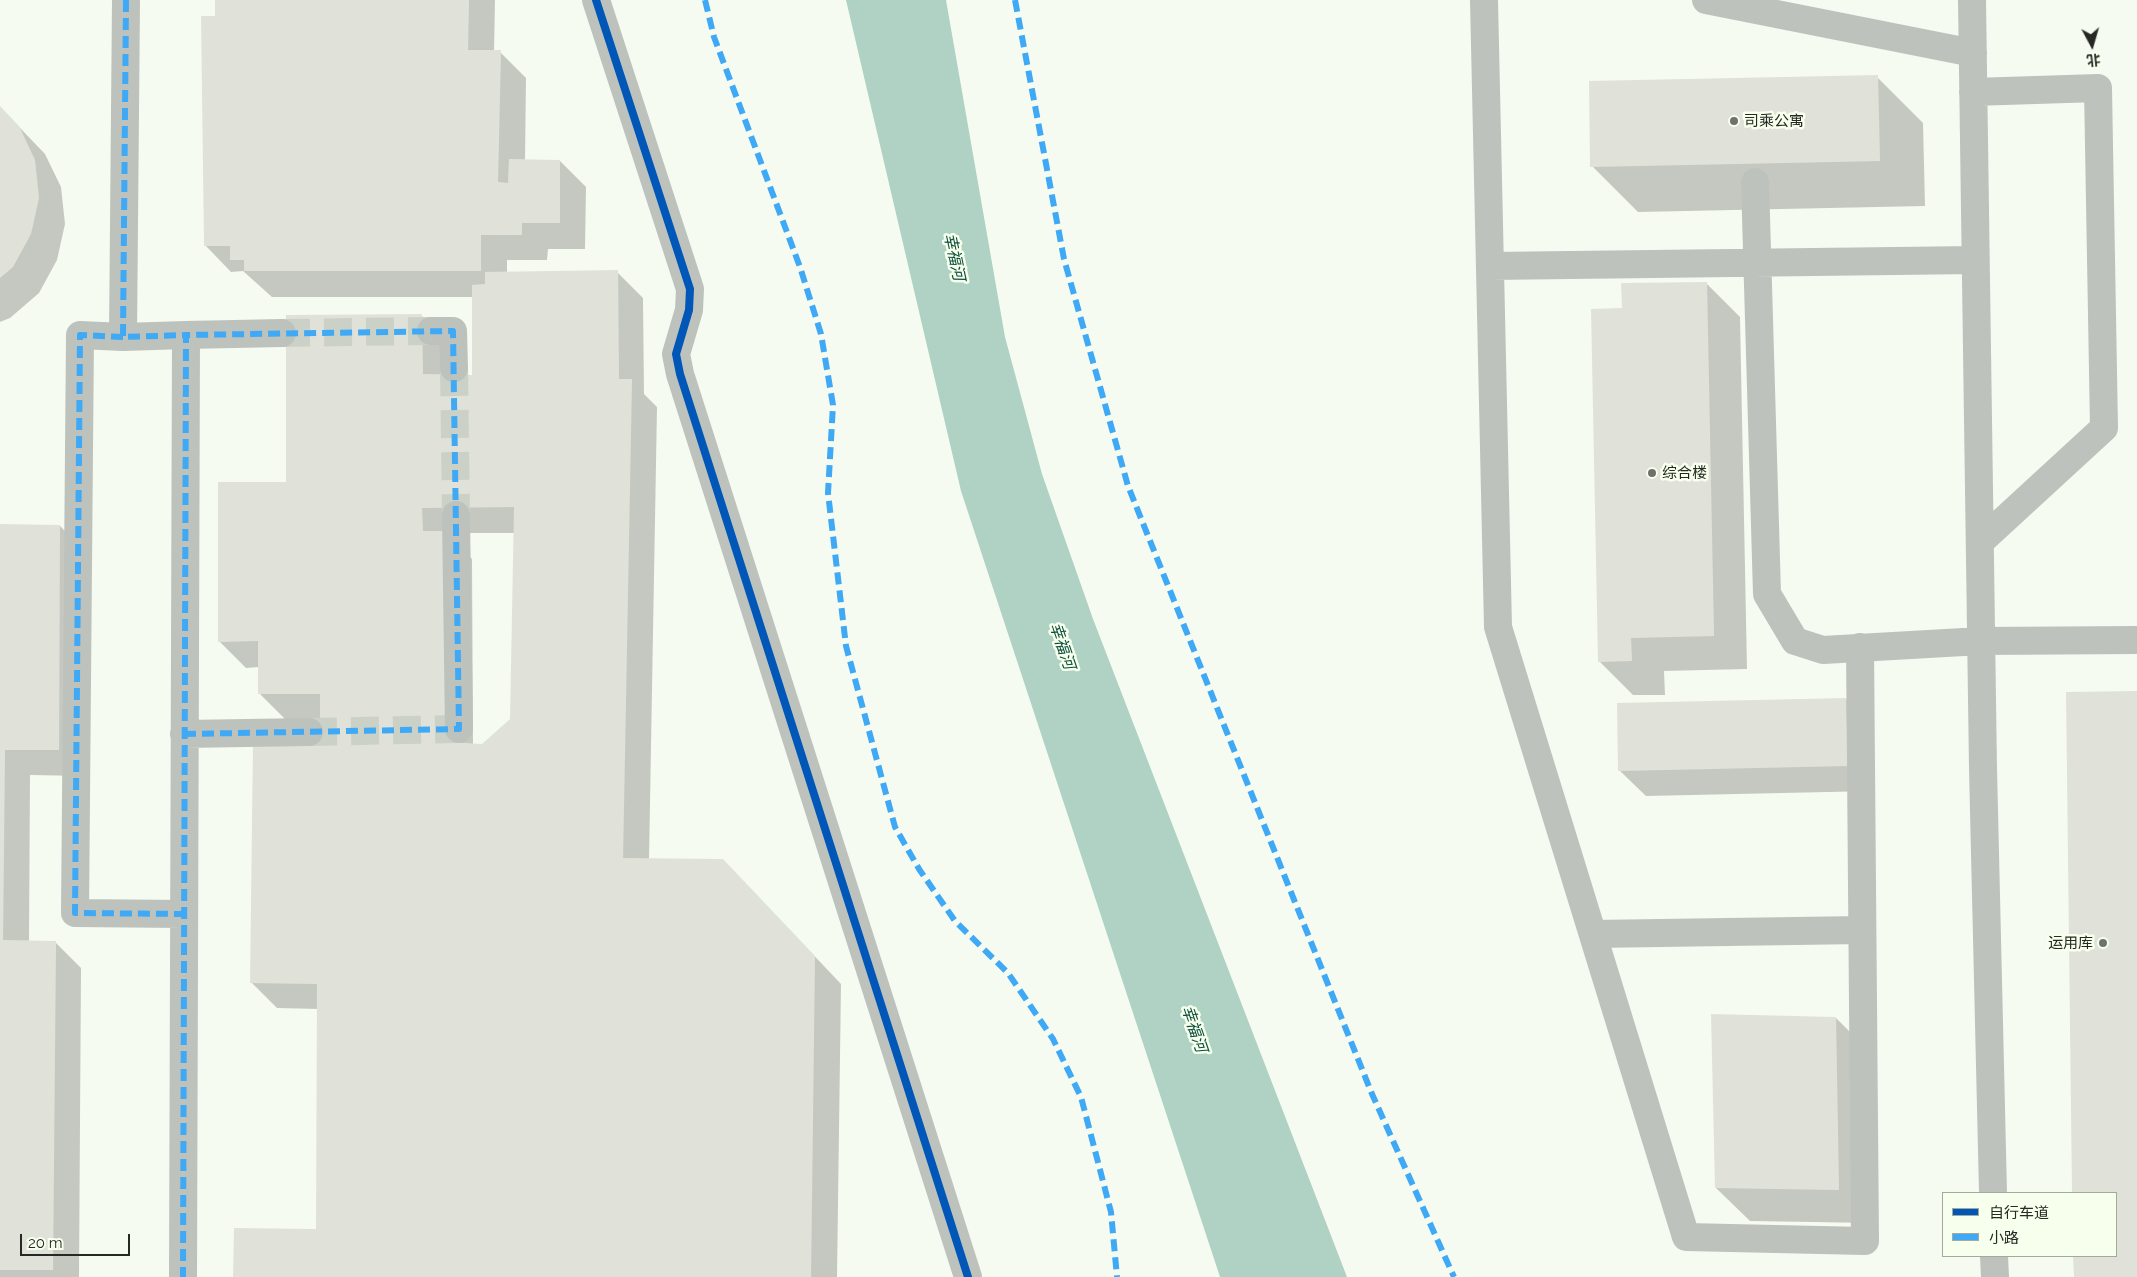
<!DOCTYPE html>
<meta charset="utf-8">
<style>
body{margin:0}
#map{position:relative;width:2137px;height:1277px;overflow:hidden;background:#f6fbf1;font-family:Raleway,"Noto Sans SC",sans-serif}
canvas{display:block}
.legend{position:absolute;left:1942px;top:1192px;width:175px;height:65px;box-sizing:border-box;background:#f7ffed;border:1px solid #a3a99c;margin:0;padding:6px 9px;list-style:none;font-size:15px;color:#262923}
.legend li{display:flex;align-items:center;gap:10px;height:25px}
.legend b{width:25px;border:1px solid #a3a99c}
.north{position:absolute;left:2067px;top:20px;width:50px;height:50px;-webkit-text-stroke:4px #f7ffed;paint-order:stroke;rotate:174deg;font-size:14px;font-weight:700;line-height:20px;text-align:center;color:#262923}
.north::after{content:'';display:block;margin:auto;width:18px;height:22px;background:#262923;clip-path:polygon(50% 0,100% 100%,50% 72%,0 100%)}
.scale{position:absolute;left:20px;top:1234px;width:110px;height:22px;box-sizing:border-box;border:2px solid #262923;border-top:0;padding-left:6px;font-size:15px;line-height:18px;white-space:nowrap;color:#262923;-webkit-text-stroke:4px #f7ffed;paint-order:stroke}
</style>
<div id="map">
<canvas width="2137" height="1277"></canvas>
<ul class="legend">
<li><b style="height:6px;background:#0057b8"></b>自行车道</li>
<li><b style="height:6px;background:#3fa9f5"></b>小路</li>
</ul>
<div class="north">北</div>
<div class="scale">20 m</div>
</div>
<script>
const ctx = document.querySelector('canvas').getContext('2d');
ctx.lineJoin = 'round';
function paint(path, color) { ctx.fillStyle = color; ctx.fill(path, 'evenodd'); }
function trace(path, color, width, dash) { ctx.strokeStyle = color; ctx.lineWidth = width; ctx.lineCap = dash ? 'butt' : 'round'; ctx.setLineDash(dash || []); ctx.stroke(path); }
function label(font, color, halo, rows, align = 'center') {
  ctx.font = font + ' Raleway,"Noto Sans SC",sans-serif'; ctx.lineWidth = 5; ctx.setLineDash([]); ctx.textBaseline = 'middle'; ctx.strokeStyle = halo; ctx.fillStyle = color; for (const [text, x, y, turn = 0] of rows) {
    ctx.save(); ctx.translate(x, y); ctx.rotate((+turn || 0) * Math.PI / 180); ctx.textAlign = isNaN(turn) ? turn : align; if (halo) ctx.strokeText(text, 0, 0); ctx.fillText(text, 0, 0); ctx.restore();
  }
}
paint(new Path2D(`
 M846,0h100l59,337 37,137 51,145 254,658h-127l-259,-786z`), '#afd2c4');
paint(new Path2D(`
 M216,0h279l-1,52h6l26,26 -1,83h35l26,26 -1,62h-37l-1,11h-40v13l110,-1 26,26 1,96 13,13 -8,453 100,27 92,97 -4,293h-602l85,-47 -1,-221 -42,-1 -26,-26 71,-238v-25h-37l-26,-26v-26l-13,1 -27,-27 69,-158 134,-167 26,26v34h25v-79h-201l-29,-26 -12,1 -26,-27zM447,533h68l-4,186 -29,26h-9l-1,-186z
 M1877,77l46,46 2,83 -287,6 -46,-46z
 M0,107l45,47 16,33 4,37 -8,36 -18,33 -29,25 -10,4z
 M1706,283l34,34 7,352 -83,2 1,24h-32l-34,-34 25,-351z
 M0,526h60l26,26 -1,224 -55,-1 -1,166 26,1 26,26 -2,309h-79z
 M2137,693v584h-62v-21h41v-63h-42l-7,-499z
 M1846,699l26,26 2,66 -228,5 -27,-26z
 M1836,1018l34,34 2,171 -122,-2 -34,-33z`), '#0003');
paint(new Path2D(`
 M215,0h254l-1,50h33l-3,132 10,1 1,-24 51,1v63h-38v12h-41v36h-237v-11h-14v-14h-26l-3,-230h14z
 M1878,75l2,86 -290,6 -1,-86z
 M0,106l19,20 16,34 4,38 -8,36 -18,33 -13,11z
 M618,270l1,109h13l-9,479 100,1 92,97 -4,321h-578l1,-49 82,1 1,-245 -67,-1 3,-242 67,2v-49h-62v-53l-40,1v-160h68v-167l136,-1 1,60 49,1v-90l13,-1v-12zM514,507l-4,212 -28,25 -35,-2v-211h-24l-1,-23z
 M1707,282l7,354 -83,2 1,23 -34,1 -7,-353 31,-1 -1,-25z
 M0,524l60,1 -1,225h-54l-2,190 53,1 -3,329h-53z
 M2137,691v586h-63l-1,-21h43v-63h-44l-6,-501z
 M1846,698l2,68 -230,5 -1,-68z
 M1711,1014l125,3 3,173 -124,-2z`), '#e0e2da');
trace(new Path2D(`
 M282,333l149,-2
 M454,368l2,147
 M309,732l150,-3`), '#ccd1c8', 28, [28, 14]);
trace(new Path2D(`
 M126,0l-3,337 63,-2 -3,942
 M596,0l94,289 -1,21 -13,44 4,20 288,903
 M1484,0l14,627 188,610 179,4 -5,-594
 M1706,0l267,53
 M1972,0l11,768 10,425
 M1973,92l125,-4 6,340 -124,114
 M1755,182l12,412 28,47 28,9 158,-9 156,-1
 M1490,266l485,-6
 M431,331h22l1,37
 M186,335l96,-2
 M123,337l-43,-2 -5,578 109,1
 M456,515l3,214
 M184,734l125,-2
 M1593,934l269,-4
 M1994,1256l1,21`), '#bdc2bd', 28);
trace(new Path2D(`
 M126,0l-3,337 63,-2 -3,942
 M705,0l9,37 86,230 21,67 12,71 -5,88 18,153 49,181 24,42 36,52 53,52 45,66 28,58 30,115 6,65
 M1015,0l49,259 64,227 244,608 82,183
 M123,337l-43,-2 -5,578 109,1
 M184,734l275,-5 -6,-398 -267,4`), '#3fa9f5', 6, [12, 6]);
trace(new Path2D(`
 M596,0l94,289 -1,21 -13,44 4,20 288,903`), '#0057b8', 8);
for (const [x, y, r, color] of [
 [1734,121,5,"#6f726b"],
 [1652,473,5,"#6f726b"],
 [2103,943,5,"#6f726b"]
]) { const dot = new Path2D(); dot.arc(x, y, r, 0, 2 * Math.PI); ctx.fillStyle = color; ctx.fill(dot); trace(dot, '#f7ffed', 2); }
label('15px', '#262923', '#f7ffed', [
 ["司乘公寓",1744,121],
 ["综合楼",1662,473],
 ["运用库",2093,943,"right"]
], 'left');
label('italic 16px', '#0e4e3e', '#f7ffed', [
 ["幸福河",954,257,78],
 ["幸福河",1062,646,71],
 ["幸福河",1194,1029,71]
]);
</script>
